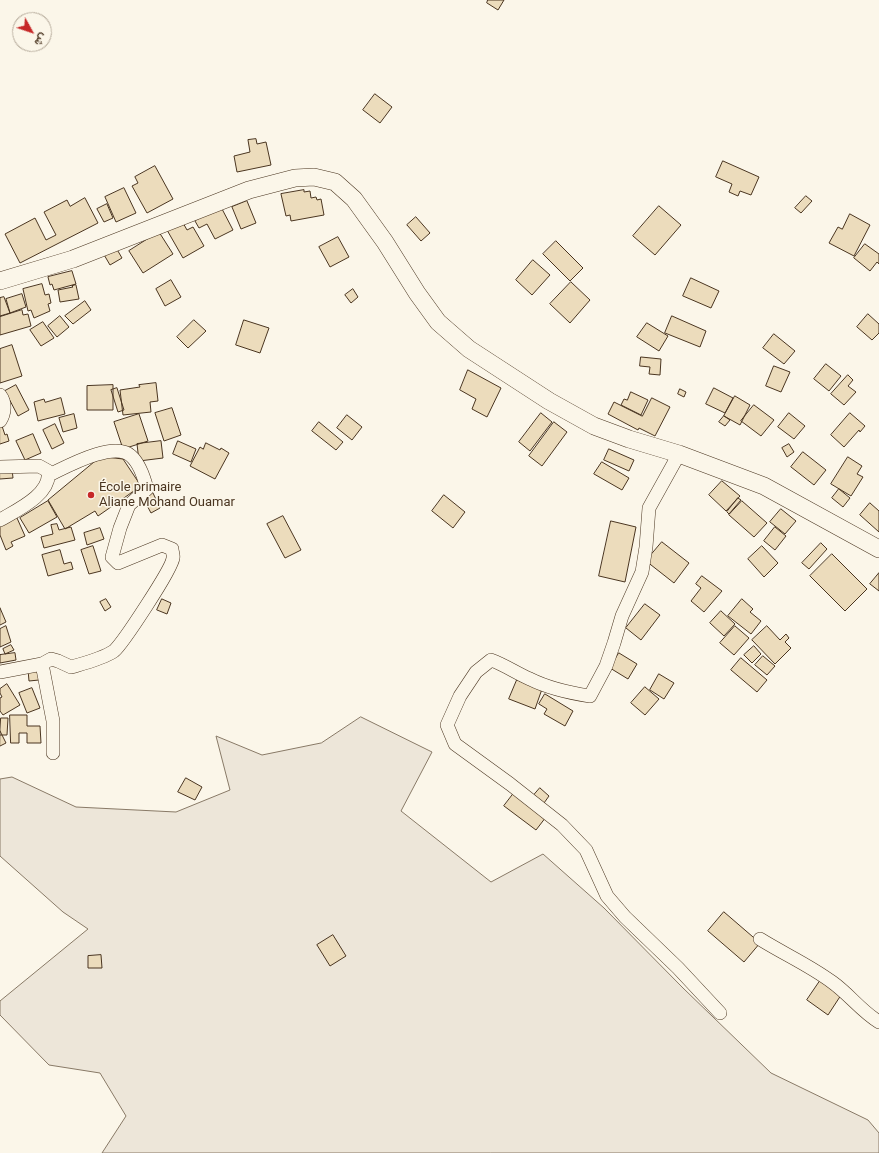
<!DOCTYPE html>
<meta charset="utf-8">
<style>
body{margin:0}
#map{position:relative;width:879px;height:1153px;overflow:hidden;background:#fbf6e9;font-family:Roboto,Vazirmatn,sans-serif}
canvas{display:block}
.north{position:absolute;left:12px;top:12px;width:40px;height:40px;box-sizing:border-box;background:#fbf6e9;border:1px solid #b4a999;border-radius:50%;rotate:130deg;font-size:11px;font-weight:700;line-height:16px;text-align:center;color:#4a3520}
.north::after{content:'';display:block;margin:auto;width:14px;height:18px;background:#c62828;clip-path:polygon(50% 0,100% 100%,50% 72%,0 100%)}
</style>
<div id="map">
<canvas width="879" height="1153"></canvas>
<div class="north">ش</div>
</div>
<script>
const ctx = document.querySelector('canvas').getContext('2d');
ctx.lineJoin = 'round';
function paint(path, color) { ctx.fillStyle = color; ctx.fill(path, 'evenodd'); }
function trace(path, color, width, dash) { ctx.strokeStyle = color; ctx.lineWidth = width; ctx.lineCap = dash ? 'butt' : 'round'; ctx.setLineDash(dash || []); ctx.stroke(path); }
function label(font, color, halo, rows, align = 'center') {
  ctx.font = font + ' Roboto,sans-serif'; ctx.lineWidth = 3; ctx.setLineDash([]); ctx.textBaseline = 'middle'; ctx.strokeStyle = halo; ctx.fillStyle = color; for (const [text, x, y, turn = 0] of rows) {
    ctx.save(); ctx.translate(x, y); ctx.rotate((+turn || 0) * Math.PI / 180); ctx.textAlign = isNaN(turn) ? turn : align; if (halo) ctx.strokeText(text, 0, 0); ctx.fillText(text, 0, 0); ctx.restore();
  }
}
const green = new Path2D(`
 M361,717l71,35 -31,59 90,71 52,-28 61,54 79,80 88,85 97,47 11,13v20h-777l24,-37 -26,-43 -51,-8 -49,-50v-14l88,-72 -25,-17 -63,-56v-77l12,-2 64,30 100,5 54,-22 -14,-54 46,19 59,-12z`);
paint(green, '#ede6d9');
trace(green, '#887966', 1);
const building = new Path2D(`
 M488,0h16l-6,10 -11,-7z
 M375,94l17,13 -12,16 -17,-13z
 M256,139l1,5 9,-2 5,23 -34,7 -3,-16 16,-4 -2,-12z
 M723,161l36,16 -8,18 -11,-4 -2,5 -9,-4 3,-8 -16,-7z
 M155,166l18,33 -26,14 -15,-27 6,-3 -3,-6z
 M124,188l12,25 -20,9 -11,-25z
 M304,190v2l6,-1 1,7 5,-1 1,3 4,-1 3,16 -33,6 -1,-6 -4,1 -5,-22z
 M806,196l6,5 -11,12 -6,-5z
 M85,198l13,25 -78,40 -15,-29 30,-16 11,22 10,-5 -12,-23 23,-12 3,6z
 M247,201l9,22 -15,6 -9,-22z
 M107,204l6,14 -9,4 -7,-13z
 M659,206l22,19 -26,30 -22,-19z
 M221,207l12,23 -18,9 -8,-15 -8,4 -4,-7z
 M850,214l20,11 -16,31 -25,-13 9,-16 4,2z
 M416,217l14,16 -9,8 -14,-16z
 M182,221l5,9 6,-3 11,19 -21,12 -16,-28z
 M159,232l14,22 -30,19 -14,-22z
 M338,237l11,20 -19,10 -11,-20z
 M556,241l27,27 -13,13 -27,-27z
 M865,244l14,10v10l-2,-2 -7,9 -16,-13z
 M115,246l7,12 -12,7 -7,-12z
 M533,260l17,15 -18,20 -16,-15z
 M72,271l4,13 -22,6 -2,-6 -2,1 -2,-8z
 M691,278l28,13 -8,17 -28,-12z
 M171,280l10,17 -16,9 -9,-17z
 M571,282l19,18 -20,23 -20,-19z
 M42,284l3,11 4,-1 2,9 -3,1 2,7 -16,7 -3,-8 -3,1 -5,-22z
 M76,285l3,14 -19,3 -2,-12 15,-3 -1,-1z
 M353,289l5,8 -7,6 -6,-8z
 M22,294l4,13 -16,6 -4,-14z
 M4,297l6,16 -10,3v-18z
 M85,301l6,9 -18,14 -8,-8z
 M22,310l1,5 5,-1 3,12 -31,9v-18z
 M868,314l11,10v9l-7,7 -15,-13z
 M60,316l9,11 -12,10 -9,-11z
 M672,316l34,15 -6,16 -35,-14z
 M194,320l12,11 -18,17 -11,-11z
 M244,320l25,8 -9,25 -24,-8z
 M43,322l11,16 -13,8 -11,-16z
 M647,323l21,13 -9,15 -22,-14z
 M774,334l21,17 -11,13 -21,-16z
 M12,345l10,31 -22,7v-34z
 M641,357l20,2 -1,16 -11,-1 1,-7 -10,-1z
 M826,364l15,12 -12,15 -15,-12z
 M774,366l16,6 -9,20 -15,-6z
 M468,370l33,18 -14,29 -15,-8 4,-10 -16,-9z
 M848,375l5,5 -5,6 8,6 -12,13 -13,-11z
 M156,383l2,18 -8,1 1,10 -28,3 -3,-25 20,-3 -1,-2z
 M16,385l13,25 -11,6 -13,-25z
 M113,385v25h-26v-24z
 M117,388l7,22 -6,2 -7,-22z
 M714,388l19,10 -8,15 -19,-9z
 M680,389l6,3 -2,5 -6,-3z
 M631,392l17,8 -7,15 -20,-10 3,-6 3,1z
 M735,396l15,9 -10,20 -16,-9z
 M61,398l4,16 -27,7 -4,-19 10,-3 1,3z
 M652,398l18,9 -15,29 -16,-8 -1,2 -30,-16 6,-12 28,14z
 M754,405l20,15 -13,16 -20,-15z
 M172,408l9,27 -17,6 -9,-28z
 M541,413l11,9 -22,29 -11,-9z
 M789,413l16,13 -11,13 -16,-12z
 M850,413l15,13 -5,6 -1,-2 -15,17 -13,-12z
 M74,414l3,14 -14,4 -4,-14z
 M139,414l9,27 -25,8 -9,-27z
 M347,415l15,12 -10,13 -15,-12z
 M724,416l6,4 -5,6 -6,-4z
 M319,422l24,20 -7,8 -24,-19z
 M554,422l13,10 -25,34 -13,-10z
 M55,424l9,19 -12,6 -9,-19z
 M0,426h2l3,9 2,-1 2,7 -9,3z
 M33,434l8,19 -16,7 -9,-19z
 M161,441l2,17 -24,3 -2,-17z
 M178,441l18,8 -5,13 -18,-8z
 M206,443l14,7 1,-2 8,5 -14,26 -25,-13 10,-19 3,2z
 M789,444l5,8 -7,5 -5,-9z
 M609,449l25,11 -5,11 -25,-11z
 M803,452l23,18 -12,15 -23,-18z
 M106,457l17,2 18,27 -43,30 -3,-5 -30,18 -17,-29 46,-38z
 M848,457l14,9 -5,8 6,3 -12,19 -20,-12z
 M602,462l27,16 -7,12 -28,-16z
 M0,469h12l1,9 -13,1z
 M722,481l18,15 -14,15 -17,-16z
 M839,489l11,9 -7,9 -11,-9z
 M153,493l7,15 -9,5 -8,-15z
 M444,495l21,17 -12,16 -21,-17z
 M738,498l3,2 -12,14 -2,-2z
 M48,501l9,16 -28,16 -9,-15z
 M742,501l25,22 -13,14 -25,-22z
 M870,503l9,8v21l-19,-17z
 M781,509l15,12 -11,13 -15,-12z
 M283,516l18,34 -16,8 -18,-34z
 M17,518l8,18 -14,6 2,4 -7,4 -6,-15v-10z
 M611,521l25,6 -11,55 -26,-6z
 M57,524l2,6 12,-3 4,13 -31,8 -3,-11 12,-3 -2,-9z
 M775,527l11,9 -11,14 -11,-9z
 M100,528l4,11 -17,6 -3,-12z
 M662,542l27,21 -15,20 -28,-22z
 M821,543l6,6 -18,20 -7,-6z
 M93,546l8,25 -12,3 -8,-24z
 M762,546l16,17 -14,14 -16,-18z
 M60,550l4,14 7,-2 2,7 -25,7 -6,-21z
 M832,554l35,35 -22,22 -35,-35z
 M879,573v18l-9,-7z
 M702,576l20,15 -18,21 -13,-11 10,-13 -5,-4z
 M106,599l5,8 -6,4 -5,-9z
 M162,599l9,4 -4,11 -10,-4z
 M742,599l11,10 -3,3 11,9 -10,13 -23,-18z
 M645,604l15,11 -19,25 -15,-12z
 M0,608l6,14 -6,3z
 M721,611l14,13 -11,12 -14,-13z
 M6,626l5,16 -11,5v-18z
 M735,626l14,12 -15,17 -14,-12z
 M767,626l13,14 6,-6 3,4 -4,4 6,6 -16,16 -23,-24z
 M11,645l3,5 -9,4 -2,-5z
 M754,646l7,8 -9,9 -8,-8z
 M15,653l1,7 -16,3v-8z
 M619,653l18,11 -9,15 -18,-11z
 M763,656l12,10 -8,9 -12,-10z
 M741,658l26,22 -10,12 -26,-22z
 M38,669l1,11 -10,1 -1,-11z
 M659,674l15,9 -10,16 -14,-9z
 M517,680l25,9 -7,20 -26,-10z
 M7,684l13,21 -17,10 -3,-4v-13l2,-1 -2,-4v-4z
 M645,687l14,12 -14,16 -14,-12z
 M32,688l8,20 -13,5 -8,-20z
 M545,694l28,17 -8,15 -21,-12 3,-5 -8,-5z
 M10,715h17v11h13l1,17h-14v-10h-8v10h-8z
 M1,718h7l-1,17h-7z
 M0,731l6,12 -6,3z
 M186,778l16,9 -7,13 -17,-8z
 M540,788l9,8 -5,7 -10,-8z
 M514,793l32,24 -10,13 -32,-24z
 M724,912l36,31 -16,19 -36,-31z
 M333,935l13,21 -16,10 -13,-21z
 M101,955l1,13h-14v-12z
 M822,978l21,14 -15,23 -21,-15z`);
paint(building, '#ecdcbc');
trace(building, '#4a3520', 1);
const minor = new Path2D(`
 M0,395c6,8 5,18 0,26
 M679,454l-30,54 -3,39 -4,25 -20,44 -8,27 -8,23 -16,30c-20,-3 -42,-8 -60,-17 -14,-6 -25,-14 -39,-19l-15,12 -16,24 -13,29 8,19 55,40 52,41 24,25 21,46 18,21 53,51 42,45
 M0,467l39,-1 9,5c4,23 -31,39 -48,49
 M42,664l11,57v32
 M0,672l42,-8 9,-5 7,2 13,6c14,-4 31,-8 43,-16 9,-8 58,-82 59,-93 1,-2 -1,-6 -1,-9l-10,-4 -44,18 -6,-6 8,-29 9,-23 18,-16c-3,-12 -7,-25 -16,-33 -17,-16 -65,11 -82,19
 M760,939c24,15 49,26 72,43 17,12 29,29 47,40`);
const major = new Path2D(`
 M0,281l73,-22 176,-69 46,-12 19,-1 21,5 19,17 31,43 32,51 21,29 31,27 80,52 45,25 35,13 50,15 85,32 115,63`);
trace(minor, '#4a3520', 14);
trace(major, '#4a3520', 18);
trace(minor, '#fbf6e9', 13);
trace(major, '#fbf6e9', 17);
for (const [x, y, r, color] of [
 [91,495,4,"#c62828"]
]) { const dot = new Path2D(); dot.arc(x, y, r, 0, 2 * Math.PI); ctx.fillStyle = color; ctx.fill(dot); trace(dot, '#fbf6e9', 1.5); }
label('13px', '#4a3520', '#fbf6e9', [
 ["École primaire",99,488],
 ["Aliane Mohand Ouamar",99,503]
], 'left');
</script>
